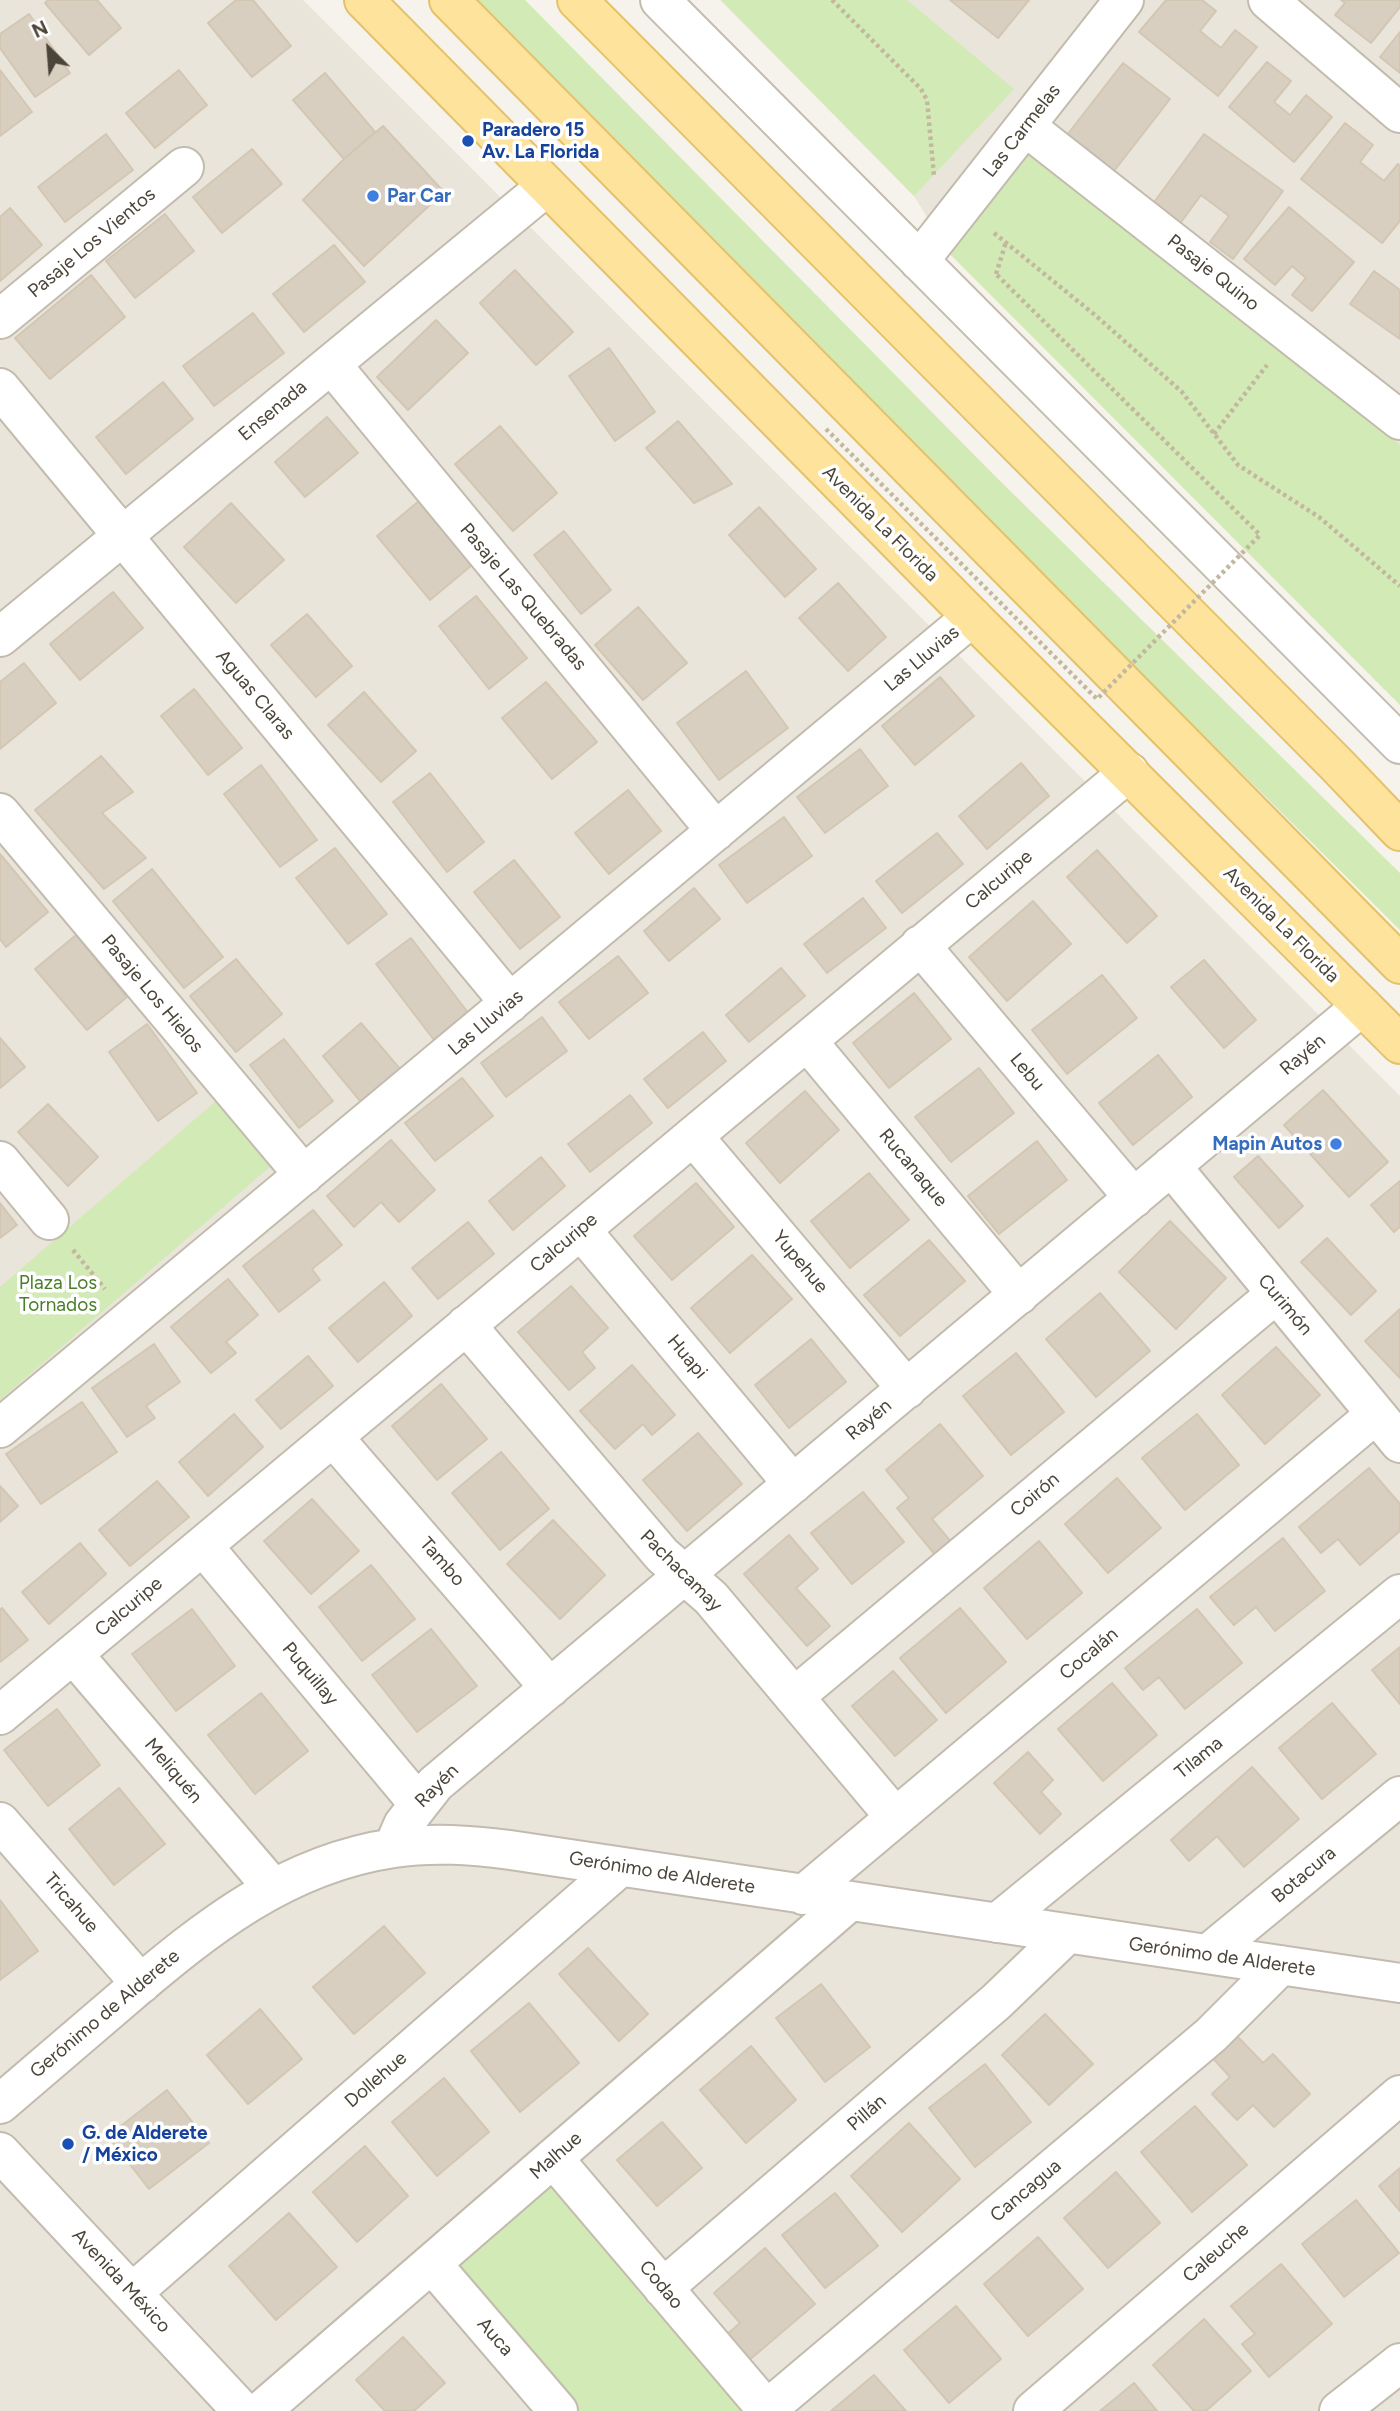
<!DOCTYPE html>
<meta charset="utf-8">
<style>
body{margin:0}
#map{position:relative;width:1400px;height:2411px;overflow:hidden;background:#f6f3ec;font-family:Figtree,sans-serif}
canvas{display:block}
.north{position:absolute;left:14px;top:14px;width:70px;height:70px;-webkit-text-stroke:5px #fff;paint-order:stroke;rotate:335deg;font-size:19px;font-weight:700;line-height:28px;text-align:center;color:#4b4439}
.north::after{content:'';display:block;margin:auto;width:24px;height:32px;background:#4b4439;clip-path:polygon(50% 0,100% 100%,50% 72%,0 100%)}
</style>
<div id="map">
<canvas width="1400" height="2411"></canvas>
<div class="north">N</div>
</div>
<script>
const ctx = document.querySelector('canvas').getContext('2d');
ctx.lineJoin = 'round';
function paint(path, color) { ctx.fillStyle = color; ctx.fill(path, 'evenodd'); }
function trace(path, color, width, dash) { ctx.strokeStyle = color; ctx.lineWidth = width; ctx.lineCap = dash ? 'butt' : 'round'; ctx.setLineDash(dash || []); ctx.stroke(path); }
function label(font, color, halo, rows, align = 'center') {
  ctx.font = font + ' Figtree,sans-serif'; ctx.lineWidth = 7; ctx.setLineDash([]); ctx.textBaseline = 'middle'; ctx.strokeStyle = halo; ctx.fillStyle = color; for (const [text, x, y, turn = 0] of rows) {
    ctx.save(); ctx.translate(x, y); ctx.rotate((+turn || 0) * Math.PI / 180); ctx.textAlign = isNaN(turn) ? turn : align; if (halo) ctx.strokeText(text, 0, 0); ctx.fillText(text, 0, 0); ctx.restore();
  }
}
paint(new Path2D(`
 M0,0h303l1097,1096v1315h-1400z
 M720,0h680v705l-451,-452 -35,-57z`), '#eae5da');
paint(new Path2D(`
 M471,0h54l469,475 406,398v57l-427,-423z
 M721,0h186l107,89 -100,107z
 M1036,147l364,298v260l-451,-452z
 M216,1101l56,64 -272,235v-113z
 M556,2181l190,230h-177l-114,-138 7,-23z`), '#d2eab5');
const building = new Path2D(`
 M48,0h49l24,28 -32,27 -44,-52z
 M236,0h17l38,46 -39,31 -44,-54z
 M950,0h79l-31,38z
 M1166,0h36l14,11 -16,20 21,17 14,-18 22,17 -39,49 -79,-64z
 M1341,0h59v7l-29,36 -36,-28 10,-12z
 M29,14l41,59 -35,24 -35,-49v-14z
 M1400,32v41l-20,-16z
 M1267,62l24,19 -17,21 16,13 16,-20 26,22 -38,45 -65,-55z
 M1123,63l47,36 -56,72 -47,-36z
 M0,70l32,42 -32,24z
 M179,70l28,35 -52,43 -29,-35z
 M325,73l50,59 -31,27 -51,-59z
 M1345,123l28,22 -13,17 24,19 14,-17 2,2v55l-18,22 -81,-64z
 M383,126l61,66 -80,74 -61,-66 41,-41z
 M106,134l27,36 -68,52 -27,-35z
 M1204,134l79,57 -50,68 -23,-17 19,-26 -28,-21 -22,30 -27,-20z
 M252,149l30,35 -60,49 -29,-36z
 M1289,207l65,55 -42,49 -20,-16 14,-17 -14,-12 -17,19 -31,-26z
 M10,208l32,37 -42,36v-64z
 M165,214l29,37 -59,47 -29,-37z
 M334,245l31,37 -61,50 -31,-38z
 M515,270l58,62 -37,33 -56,-62z
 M1374,271l26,19v49l-50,-35z
 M91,275l34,42 -75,62 -35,-41z
 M253,313l31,40 -70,53 -31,-40z
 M436,320l32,33 -60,57 -31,-33z
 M609,348l46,64 -40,29 -46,-65z
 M163,382l30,37 -67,55 -30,-37z
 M327,417l31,36 -53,44 -30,-35z
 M678,421l54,63 -38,19 -48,-55z
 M500,426l57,67 -44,38 -58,-67z
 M419,501l53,64 -42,35 -53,-64z
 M231,503l53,57 -48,43 -52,-56z
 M759,507l57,62 -31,28 -56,-62z
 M564,531l47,59 -30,24 -47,-59z
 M838,583l48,54 -38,34 -49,-53z
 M113,592l30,36 -63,52 -30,-36z
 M476,596l51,62 -38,31 -50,-63z
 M638,607l49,56 -44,37 -48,-55z
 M307,614l45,52 -36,31 -45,-52z
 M24,663l32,40 -56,46v-67z
 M746,671l42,57 -69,52 -42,-57z
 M940,677l34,39 -59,49 -33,-39z
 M546,682l51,60 -45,37 -50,-61z
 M194,689l48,59 -34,27 -47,-59z
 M364,692l52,59 -35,31 -53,-57z
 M860,749l28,37 -63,47 -28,-36z
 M101,756l32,36 -31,21 44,45 -42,31 -69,-79z
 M1021,763l28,33 -62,53 -28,-33z
 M261,765l56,75 -37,27 -56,-73z
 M430,773l54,69 -37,30 -54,-70z
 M628,790l33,41 -52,43 -34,-41z
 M784,817l28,39 -65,47 -28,-38z
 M937,833l26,31 -61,49 -26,-32z
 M335,848l52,66 -39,30 -52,-66z
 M1097,850l60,66 -30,27 -60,-66z
 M0,854l48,58 -42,35 -6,-8z
 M514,860l46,57 -40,32 -46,-57z
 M152,869l71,88 -39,31 -71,-87z
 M694,888l26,31 -51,42 -25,-30z
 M863,898l23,30 -59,45 -23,-29z
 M1033,901l38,43 -64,57 -38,-44z
 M76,935l51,62 -40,33 -52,-61z
 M411,938l58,76 -35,26 -58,-76z
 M618,956l30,37 -59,46 -30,-37z
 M236,959l46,55 -46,38 -46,-56z
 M1204,960l52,60 -32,28 -53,-61z
 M781,968l24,28 -56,46 -23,-27z
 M1102,975l35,43 -70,56 -35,-44z
 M914,993l37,46 -62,49 -36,-45z
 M542,1017l25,34 -61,46 -25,-34z
 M361,1023l39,46 -39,33 -38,-46z
 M147,1024l50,69 -39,28 -49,-69z
 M703,1032l23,29 -58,47 -24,-29z
 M0,1038l25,29 -25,21z
 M284,1039l49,62 -34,27 -49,-63z
 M1158,1055l34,42 -59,48 -34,-42z
 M979,1068l35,45 -63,49 -36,-45z
 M462,1078l31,38 -58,45 -30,-38z
 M1323,1090l65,72 -39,35 -65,-72z
 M805,1091l34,39 -59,53 -34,-40z
 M630,1095l22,28 -62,49 -22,-28z
 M48,1104l50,53 -30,29 -50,-54z
 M391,1140l44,50 -36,32 -18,-20 -27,25 -27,-31z
 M1037,1141l30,39 -68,54 -31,-38z
 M1258,1156l45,50 -24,22 -45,-51z
 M541,1157l24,29 -52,44 -24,-29z
 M869,1173l40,47 -59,48 -39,-47z
 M1400,1181v46l-6,5 -23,-27z
 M696,1183l38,44 -62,53 -38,-44z
 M0,1203l17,22 -17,13z
 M313,1210l29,35 -30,24 8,11 -41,32 -36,-46z
 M1170,1221l56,57 -50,51 -57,-57z
 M468,1222l26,32 -56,45 -26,-31z
 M1327,1238l49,53 -25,24 -50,-53z
 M929,1240l36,41 -65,55 -36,-41z
 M752,1255l40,44 -62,54 -39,-45z
 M228,1279l30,36 -32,27 10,11 -25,20 -40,-46z
 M384,1282l28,34 -54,46 -29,-34z
 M571,1286l37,42 -26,24 13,16 -26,22 -51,-58z
 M1100,1293l50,58 -54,46 -50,-58z
 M1400,1309v69l-35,-37z
 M811,1339l35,43 -57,46 -34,-43z
 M154,1344l26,38 -34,24 9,12 -28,19 -35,-49z
 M1276,1347l44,48 -55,49 -43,-49z
 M1016,1353l48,59 -53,43 -48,-59z
 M308,1356l25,30 -52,43 -25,-29z
 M632,1365l43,50 -23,20 -9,-11 -28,25 -35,-38z
 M441,1384l46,55 -50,41 -45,-54z
 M82,1402l35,50 -76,52 -35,-50z
 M234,1414l29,33 -55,49 -29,-34z
 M1197,1414l42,51 -54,45 -43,-52z
 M940,1424l43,52 -51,43 20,24 -16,13 -39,-48 12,-10 -23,-28z
 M698,1433l44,51 -55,47 -44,-51z
 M501,1452l48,57 -49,41 -48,-57z
 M1369,1468l31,36v27l-40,34 -22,-26 -17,14 -22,-26z
 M1117,1478l44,50 -53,45 -43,-49z
 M157,1481l32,36 -59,49 -31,-36z
 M0,1486l18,20 -18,16z
 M863,1492l41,50 -52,42 -41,-51z
 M312,1499l47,52 -48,43 -47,-53z
 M553,1520l52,55 -45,44 -53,-55z
 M789,1535l29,34 -22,19 34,38 -23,20 -63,-72z
 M1283,1538l42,53 -50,40 -19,-24 -22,18 -24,-28z
 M1039,1541l43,52 -55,46 -43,-51z
 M80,1543l26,31 -57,50 -27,-32z
 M371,1565l44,54 -53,42 -43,-54z
 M2,1608l26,32 -28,22v-52z
 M960,1608l46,54 -60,51 -46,-55z
 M192,1609l43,57 -59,45 -44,-57z
 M1197,1609l45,54 -57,46 -26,-32 -16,13 -18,-22z
 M431,1629l46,57 -60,46 -45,-57z
 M1400,1647v57l-28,-34z
 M893,1671l44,49 -42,36 -43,-50z
 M1112,1683l45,52 -54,46 -45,-52z
 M261,1693l47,58 -53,43 -47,-59z
 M1332,1703l44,51 -54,45 -43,-51z
 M57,1709l43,56 -52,41 -44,-56z
 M1028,1752l25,28 -12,12 20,22 -21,20 -46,-51z
 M1252,1767l47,52 -55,48 -27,-31 -28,25 -18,-21z
 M119,1788l46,56 -51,41 -45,-56z
 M0,1900l38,51 -38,29z
 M384,1926l41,47 -71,61 -41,-47z
 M588,1948l60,66 -29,27 -60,-67z
 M821,1984l49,63 -45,35 -49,-64z
 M529,2003l50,60 -59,49 -49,-61z
 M260,2009l42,50 -54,45 -41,-49z
 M1045,2014l48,50 -44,41 -47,-50z
 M1234,2033l29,30 10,-9 37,40 -36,33 -21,-22 -16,15 -25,-26 18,-17 -20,-22z
 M751,2046l45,54 -50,43 -46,-53z
 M985,2064l46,58 -56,45 -46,-59z
 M444,2078l45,54 -52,44 -45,-54z
 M167,2090l42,53 -60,46 -41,-53z
 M1195,2106l52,59 -55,47 -51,-60z
 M662,2122l40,46 -45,38 -40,-46z
 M909,2123l51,56 -58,53 -51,-56z
 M365,2146l43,50 -51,46 -44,-50z
 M1400,2168v43l-21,-25z
 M1116,2172l44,51 -52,45 -44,-50z
 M835,2193l43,53 -53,42 -43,-53z
 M1356,2200l43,53 -55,44 -42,-53z
 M289,2213l48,54 -61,53 -47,-54z
 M1038,2237l45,52 -55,47 -44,-52z
 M765,2248l50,56 -68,58 -23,-25 16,-14 -26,-30z
 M1281,2264l51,60 -63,53 -27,-33 13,-10 -24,-28z
 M956,2306l45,53 -52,44 -45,-53z
 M1204,2319l47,52 -45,40h-12l-41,-46z
 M403,2337l42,46 -31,28h-29l-29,-31z
 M874,2375l32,36h-75z
 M1134,2383l23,28h-57z`);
paint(building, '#d8cfc1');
trace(building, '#d3c7b4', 2);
const minor = new Path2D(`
 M660,0l740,744
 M1268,0l132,113
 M1025,126l375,294
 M919,261l205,-261
 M0,319l184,-152
 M331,364l385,467
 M0,388l510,615
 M0,637l547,-451
 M0,813l304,362
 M920,945l214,253
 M807,1041l212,254
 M693,1136l214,253
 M0,1161l49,59
 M1171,1166l229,277
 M581,1230l212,254
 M466,1325l196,230 49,43 184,219
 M0,1428l972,-811
 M333,1437l217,251
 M203,1546l215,257
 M73,1654l200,234
 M794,1697l482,-403
 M0,1715l1129,-943
 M0,1822l141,162
 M393,1848l10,-23 32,-41 927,-778
 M803,1895l573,-481
 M997,1923l403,-329
 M1208,1954l192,-158
 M0,2104c42,-36 83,-71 125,-107 81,-69 160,-133 269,-149 39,-6 77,-3 116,2l890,133
 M0,2152l242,259
 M553,2158l215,253
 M432,2264l126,147
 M663,2288l333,-286 71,-68
 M132,2293l488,-426
 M261,2411l589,-510
 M765,2411l446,-376 70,-70
 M1033,2411l367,-316
 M1339,2411l61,-48`);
const major = new Path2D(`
 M364,0l608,617 428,427
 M449,0l951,964
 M577,0l760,765 63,66`);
trace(minor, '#c2bbae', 42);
trace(major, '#e5c16b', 42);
trace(new Path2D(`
 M832,0l89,89 6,11 7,76
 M994,233l101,82 87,77 56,73 81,52 81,69
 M996,274l10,-32
 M1214,434l53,-69
 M73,1250l32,39`), '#c4b79f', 4.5, [3.5, 3.5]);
trace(minor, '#fff', 38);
trace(major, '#fee39c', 38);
trace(new Path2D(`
 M826,429l271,270 163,-164 -264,-261`), '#c4b79f', 4.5, [3.5, 3.5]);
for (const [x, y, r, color] of [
 [468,141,7,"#1a4fb4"],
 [373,196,7,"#3f7fe0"],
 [1336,1144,7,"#3f7fe0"],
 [68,2144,7,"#1a4fb4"]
]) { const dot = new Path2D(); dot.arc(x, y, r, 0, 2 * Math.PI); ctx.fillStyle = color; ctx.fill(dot); trace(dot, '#fff', 2.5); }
label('bold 19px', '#164399', '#fff', [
 ["Paradero 15",482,130],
 ["Av. La Florida",482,152],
 ["G. de Alderete",82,2133],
 ["/ México",82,2155]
], 'left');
label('19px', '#4b4439', '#fff', [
 ["Las Carmelas",1022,131,-52],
 ["Pasaje Los Vientos",92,243,-40],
 ["Pasaje Quino",1213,273,38],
 ["Ensenada",273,411,-40],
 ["Avenida La Florida",880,524,45],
 ["Pasaje Las Quebradas",523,597,50],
 ["Las Lluvias",922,659,-40],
 ["Aguas Claras",255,695,50],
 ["Calcuripe",999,880,-40],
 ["Avenida La Florida",1281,925,45],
 ["Pasaje Los Hielos",152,994,50],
 ["Las Lluvias",486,1023,-40],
 ["Rayén",1303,1055,-40],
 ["Lebu",1027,1072,50],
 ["Rucanaque",913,1168,50],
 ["Calcuripe",564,1243,-40],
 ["Yupehue",800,1262,50],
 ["Curimón",1285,1305,50],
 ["Huapi",687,1357,50],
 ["Rayén",869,1420,-40],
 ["Coirón",1035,1495,-40],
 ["Tambo",442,1562,49],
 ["Pachacamay",681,1571,45],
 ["Calcuripe",129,1607,-40],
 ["Cocalán",1089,1654,-40],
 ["Puquillay",310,1674,50],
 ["Tilama",1199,1758,-39],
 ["Meliquén",173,1771,50],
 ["Rayén",437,1786,-45],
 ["Gerónimo de Alderete",662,1873,9],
 ["Botacura",1304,1875,-40],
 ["Tricahue",71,1903,49],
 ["Gerónimo de Alderete",1222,1957,8],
 ["Gerónimo de Alderete",105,2014,-40],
 ["Dollehue",376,2080,-41],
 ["Pillán",867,2113,-41],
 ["Malhue",556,2156,-41],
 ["Cancagua",1026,2191,-40],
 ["Caleuche",1216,2253,-41],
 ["Avenida México",121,2281,47],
 ["Codao",661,2285,50],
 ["Auca",495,2337,49]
]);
label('bold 19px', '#366cbe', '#fff', [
 ["Par Car",387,196],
 ["Mapin Autos",1322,1144,"right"]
], 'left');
label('19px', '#4a7e2a', '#fff', [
 ["Plaza Los",58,1283],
 ["Tornados",58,1305]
]);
</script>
